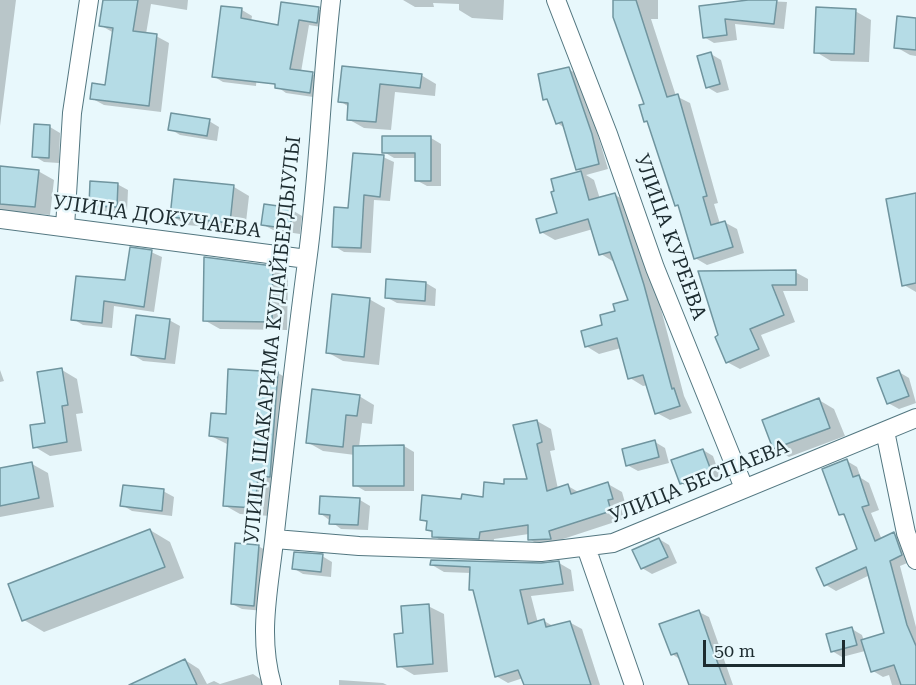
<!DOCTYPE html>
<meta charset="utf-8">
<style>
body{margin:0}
#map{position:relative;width:916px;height:685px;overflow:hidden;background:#e8f8fc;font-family:"Roboto Serif",serif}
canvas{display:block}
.scale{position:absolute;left:703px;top:640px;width:142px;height:27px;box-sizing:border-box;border:3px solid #1d2c30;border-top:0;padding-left:8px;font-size:18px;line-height:21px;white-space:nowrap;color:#1d2c30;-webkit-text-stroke:4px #e8f8fc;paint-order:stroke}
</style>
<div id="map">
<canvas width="916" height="685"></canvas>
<div class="scale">50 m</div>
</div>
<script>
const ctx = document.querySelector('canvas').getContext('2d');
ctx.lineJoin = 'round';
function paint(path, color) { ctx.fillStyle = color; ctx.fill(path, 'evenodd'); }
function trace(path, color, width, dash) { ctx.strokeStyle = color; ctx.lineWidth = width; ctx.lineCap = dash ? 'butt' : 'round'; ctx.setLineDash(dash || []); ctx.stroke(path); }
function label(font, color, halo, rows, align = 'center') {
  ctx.font = font + ' "Roboto Serif",serif'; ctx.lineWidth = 5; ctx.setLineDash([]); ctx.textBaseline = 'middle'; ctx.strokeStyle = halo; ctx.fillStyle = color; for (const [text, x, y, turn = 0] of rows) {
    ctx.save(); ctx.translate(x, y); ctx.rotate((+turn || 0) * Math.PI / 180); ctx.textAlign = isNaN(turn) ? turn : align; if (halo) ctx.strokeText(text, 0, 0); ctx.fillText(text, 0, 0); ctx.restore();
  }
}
paint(new Path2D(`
 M0,0h16l-16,126z
 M104,0h84l-1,10 -36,-6 -5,30 10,2 13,7 -8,69 -57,-7 -13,-7 15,-11 8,-54 -14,-8z
 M403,0h101l-1,20 -31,-2 -13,-8v-6l-26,-1 1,4h-19z
 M614,0h44v19h-7l25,77 14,7 28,100 -4,1 6,20 4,-2 13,7 7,24 -37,12 -12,-7 -15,-51 -4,-2 -27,-82 -4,-2 1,-16z
 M745,0l42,2 -3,27 -49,-5 2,16 -23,3 -10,-6 -3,-30z
 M283,4l35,5 11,6 -2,13 -18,-3 -8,47 11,2 11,6 -3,18 -34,-5 -14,-10z
 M222,7l20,3 10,6 -1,6 10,5 -5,59 -33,-4 -10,-6z
 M855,11l16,9 -2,42 -38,-1 -15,-9z
 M916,19v37l-6,-1 -14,-8z
 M711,54l10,6 8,30 -12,3 -10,-6z
 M343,68l78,7 15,9 -1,12 -40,-4 -4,38 -27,-2 -16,-9 1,-12 -9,-6z
 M568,69l11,6 5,13 24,81 -22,6 8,5 6,19 15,-4 13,7 29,92 27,102 8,17 -22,7 -13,-7 -9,-28 -5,1 -13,-8 -9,-30 -22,6 -13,-8 44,-45 -16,-39 -13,-8 -8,-25 -38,11 -14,-8 18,-18 -6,-34 29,-8 -5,-3 -12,-41 -8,-5 -7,-21 -5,-3z
 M209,121l10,6 -2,14 -37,-6 -10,-6z
 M50,127l10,6 -1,30 -15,-1 -10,-6z
 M431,138l10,6v42h-14l-11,-6v-22h-22l-10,-6z
 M383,157l11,5 -4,39 -16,-1 -3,53 -27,-1 -10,-6 15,-36z
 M0,168l38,3 16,9 -4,35 -50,-5z
 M117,184l11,6 -1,22 -27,-1 -10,-6z
 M234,187l15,9 -4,35 -58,-6 -15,-9z
 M916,195v97l-12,-7z
 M292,210l10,6 -2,18 -27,-4 -11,-6z
 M151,252l11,5 -8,55 -40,-6 -2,22 -29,-3 -10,-6 54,-37z
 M272,267l16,9 -1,54 -67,-1 -16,-9z
 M795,272l13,7v12h-25l12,31 -34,13 9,21 -30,13 -13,-7 -27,-89z
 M388,280l38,3 10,6 -1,17 -38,-3 -11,-6z
 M369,299l16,9 -6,57 -36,-4 -16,-9z
 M169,320l11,6 -5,38 -32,-3 -10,-6z
 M0,370l4,11 -4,1z
 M62,370l15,9 6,34 -7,1 6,37 -32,5 -15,-9 12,-23z
 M899,372l10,6 7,25 -17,6 -11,-6z
 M278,373l15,9 -22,134 -31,-2 -16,-9 5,-60 -18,-9 16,-20z
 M359,396l15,9 -2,19 -10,-1 -3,24 45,-1 10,6v39h-49l-10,-6v-30l-32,-4 -16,-9z
 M819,400l15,9 11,27 -56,21 -15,-9z
 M537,421l14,8 4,21 -5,1 8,38 10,-3 12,7 28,-9 14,8 4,14 -5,2 3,11 -61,20 1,8h-21l-14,-8v-5l-35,5 -1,7 -46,-2 -13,-8v-3l-7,-3 1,-7 -7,-4 41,-19 23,-1 20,-13 24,-5z
 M655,442l10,6 4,15 -31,8 -11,-6z
 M703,450l10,6 8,23 -30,10 -10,-6z
 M847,461l10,6 4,11 8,5 10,27 -8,3 11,27 12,-6 10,6 8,21 -12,5 16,61v58h-24l-3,-10 -6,2 -10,-6 -8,-20 -23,6 -10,-6 20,-22 10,6 2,6 22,-7 -16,-59 -34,16 -10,-6 33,-36 -12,-31 -6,-4z
 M32,464l16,9 6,34 -54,10v-49z
 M163,491l11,6 -2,19 -40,-5 -10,-6z
 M360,500l10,6 -2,24 -27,-1 -21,-16z
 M150,530l20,12 14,36 -140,54 -20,-12z
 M659,539l10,6 8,18 -25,11 -10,-6z
 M258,546l11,6 -5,59 -22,-2 -10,-5z
 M322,556l10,6 -1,15 -28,-3 -10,-6z
 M559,563l12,7 3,21 -43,5 7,27 6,-2 9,5 16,-4 13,7 18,56h-74l-3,-7 -15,5 -12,-7 -21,-85 -4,-2v-16l-27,-1 -12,-7z
 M428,606l16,8 4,58 -34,3 -15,-9 5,-32z
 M699,612l10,5 24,68h-42l-10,-25 -9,-6z
 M185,660l14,9 8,15 7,-3 6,3 33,-10 16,11h-127z
 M339,680l44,3 4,2h-48z`), '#0003');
const building = new Path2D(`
 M103,0h35l-5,31 24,3 -8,72 -59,-7 2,-16 13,2 8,-57 -14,-2z
 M613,0h23l31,97 11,-3 29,102 -4,1 8,28 14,-4 8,26 -39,12 -16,-54 -3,1 -28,-85 -3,1 -5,-17 5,-1 -31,-87z
 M748,0h29l-3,24 -49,-5 2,16 -24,3 -4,-32z
 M281,2l38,5 -2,16 -18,-3 -9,49 23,3 -3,21 -35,-5v-4l-63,-7 9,-71 21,2 -1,10 37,7z
 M816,7l40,2 -2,45 -40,-1z
 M897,16l19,2v32l-22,-2z
 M711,52l9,32 -14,4 -9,-32z
 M342,66l80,8 -2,14 -40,-4 -4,38 -29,-2 1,-17 -10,-1z
 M569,67l23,67 7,30 -23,6 -14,-48 -6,2 -9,-25 -4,1 -5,-26z
 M171,113l39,6 -3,17 -39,-6z
 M34,124l16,1 -1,33 -17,-1z
 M382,136h49v45h-16v-28h-33z
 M353,153l31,2 -4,42 -16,-2 -3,53 -29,-1 2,-40 14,1z
 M0,166l39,4 -4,37 -35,-3z
 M581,171l8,29 26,-7 29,92 28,104 2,-1 6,18 -25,8 -12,-39 -15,4 -11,-41 -32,9 -4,-16 21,-6 -2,-10 15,-4 -2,-7 15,-4 -18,-48 -11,3 -11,-36 -48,14 -4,-14 21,-6 -6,-21 3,-1 -3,-12z
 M174,179l60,6 -4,38 -60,-6z
 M90,181l28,2 -1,24 -28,-1z
 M916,193v90l-14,3 -16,-87z
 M264,204l29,4 -3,21 -29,-4z
 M130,247l22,3 -8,57 -40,-6 -2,22 -31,-3 5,-44 49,4z
 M204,257l69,9 -1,56 -69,-1z
 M796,270v15h-24l12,30 -34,14 9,20 -33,14 -11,-26 3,-2 -20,-64z
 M386,279l40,3 -1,19 -40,-3z
 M332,294l38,4 -6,59 -38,-4z
 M136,315l34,4 -5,40 -34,-4z
 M62,368l6,37 -6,1 5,36 -34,6 -3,-23 15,-2 -8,-51z
 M228,369l50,3 -8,105 -12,-1 -3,32 -32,-2 5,-68 -19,-2 2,-23 15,1z
 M899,370l10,26 -22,8 -10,-26z
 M312,389l48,6 -3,21 -11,-1 -3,32 -37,-4z
 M819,398l11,30 -57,21 -11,-29z
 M537,420l5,22 -5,2 10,47 21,-7 3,10 37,-12 5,17 -5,1 3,11 -62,20 2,8 -23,1v-15l-48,7 -1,7 -47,-2v-6l-6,-1 1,-9 -7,-1 2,-25 39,4 1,-5 21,3 1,-15 20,2v-5h23l-14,-54z
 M655,440l4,17 -33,9 -4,-17z
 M404,445v41h-51v-40z
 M703,449l9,24 -32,11 -9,-24z
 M847,459l6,18 6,-2 10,30 -7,2 13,34 19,-9 8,23 -12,6 17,64 9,21v39h-15l-7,-20 -23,7 -10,-32 23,-7 -18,-66 -42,19 -8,-18 41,-19 -13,-35 -5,1 -17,-46z
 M32,462l7,36 -39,8v-38z
 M123,485l41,4 -2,22 -42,-5z
 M320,496l40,2 -2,27 -29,-1 1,-9 -11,-1z
 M150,529l15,38 -143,54 -14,-37z
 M659,538l9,19 -27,12 -9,-19z
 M235,543l24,2 -5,61 -23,-2z
 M294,552l29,2 -2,18 -29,-3z
 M431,560l110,3 18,-2 4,23 -43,6 8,34 16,-5 2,8 24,-6 21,64h-67l-6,-15 -23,7 -22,-87h-4l1,-23 -40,-2z
 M429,604l4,60 -36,3 -3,-33 9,-1 -2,-27z
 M699,610l12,35 15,40h-37l-12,-32 -6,2 -12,-31z
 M852,627l5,18 -26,7 -5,-18z
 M185,659l12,26h-68z`);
paint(building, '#b5dce6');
trace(building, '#70959f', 1.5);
const street = new Path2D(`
 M556,0l52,134 47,134 89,220
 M0,219l307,40
 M65,227l7,-114 17,-113
 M885,431l21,102 10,27
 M275,539l84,7 182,6 72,-9 303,-125
 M586,547l48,138
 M272,685c-15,-52 -2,-101 3,-153 10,-90 20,-180 32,-270 12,-87 14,-175 24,-262`);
trace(street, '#537780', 20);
trace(street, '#fff', 18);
label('20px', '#1d2c30', '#e8f8fc', [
 ["УЛИЦА ДОКУЧАЕВА",157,217,8],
 ["УЛИЦА КУРЕЕВА",670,237,70],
 ["УЛИЦА ШАКАРИМА КУДАЙБЕРДЫУЛЫ",273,340,-84],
 ["УЛИЦА БЕСПАЕВА",699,482,-22]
]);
</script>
